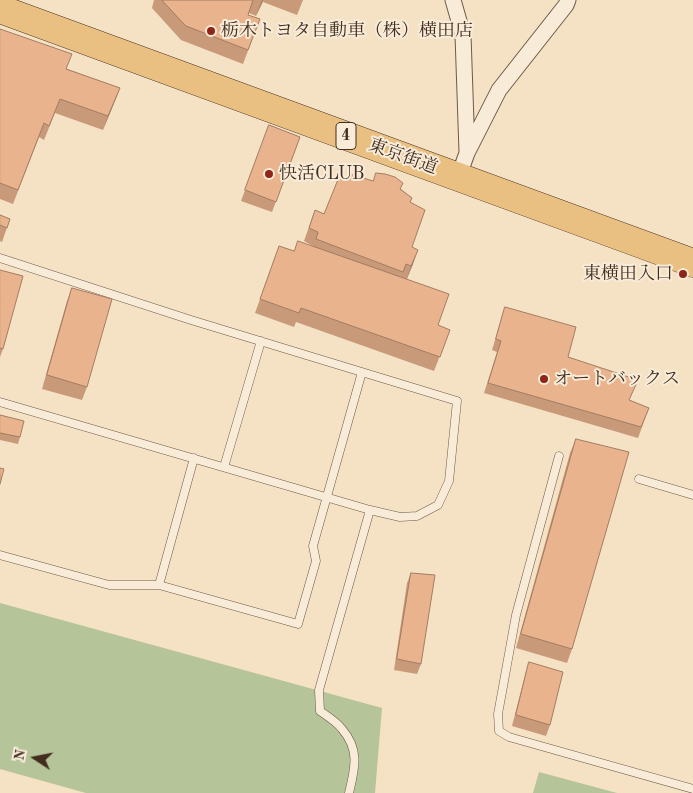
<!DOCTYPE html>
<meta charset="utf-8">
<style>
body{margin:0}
#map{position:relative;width:693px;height:793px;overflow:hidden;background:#f5e1c4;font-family:"Old Standard TT",serif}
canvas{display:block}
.north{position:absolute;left:10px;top:733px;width:50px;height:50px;-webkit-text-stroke:4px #f8ecd9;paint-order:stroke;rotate:281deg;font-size:14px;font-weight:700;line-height:20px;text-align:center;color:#422d1f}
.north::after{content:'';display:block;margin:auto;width:18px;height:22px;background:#422d1f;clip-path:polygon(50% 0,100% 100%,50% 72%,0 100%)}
</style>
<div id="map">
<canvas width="693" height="793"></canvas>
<div class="north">N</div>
</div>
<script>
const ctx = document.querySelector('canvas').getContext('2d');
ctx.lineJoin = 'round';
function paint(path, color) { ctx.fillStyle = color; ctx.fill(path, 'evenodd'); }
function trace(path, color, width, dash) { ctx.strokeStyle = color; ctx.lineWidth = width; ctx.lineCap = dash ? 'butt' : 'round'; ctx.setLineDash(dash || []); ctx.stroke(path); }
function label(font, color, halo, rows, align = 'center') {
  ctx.font = font + ' "Old Standard TT","Noto Serif JP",serif'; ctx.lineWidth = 4; ctx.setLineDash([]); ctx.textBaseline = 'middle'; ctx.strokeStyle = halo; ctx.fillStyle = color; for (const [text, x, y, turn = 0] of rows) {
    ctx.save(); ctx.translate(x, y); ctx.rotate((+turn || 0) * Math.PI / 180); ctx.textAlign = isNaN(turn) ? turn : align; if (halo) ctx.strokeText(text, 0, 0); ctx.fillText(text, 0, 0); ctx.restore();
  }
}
paint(new Path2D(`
 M0,603l382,105 -7,85h-289l-86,-24z
 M539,772l78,21h-84z`), '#b5c499');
const lane = new Path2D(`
 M0,258l191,62 266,81 -8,80 -11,24 -21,11 -17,1 -30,-7 -51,180 1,21c7,5 17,11 22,18 18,21 13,39 7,64
 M0,402l370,108
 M559,456l-43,159 -18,99 1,17 10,6 184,52
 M224,467l37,-126
 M639,479l54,16
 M0,555l109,30h50l139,39 18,-63 -3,-15 49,-174
 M159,585l35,-127`);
const street = new Path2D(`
 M453,0l10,35 4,117
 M458,178l9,-25 32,-63 67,-85 2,-5`);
const highway = new Path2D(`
 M0,9l693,254`);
trace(lane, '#6f5a48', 9);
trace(street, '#6f5a48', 17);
trace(highway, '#422d1f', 29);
trace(lane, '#f8ecd9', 8);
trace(street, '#f8ecd9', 15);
trace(highway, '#eac082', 28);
paint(new Path2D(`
 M154,0h149l-6,15 -34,-13 -7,14 -7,-3 -1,2 12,4 -17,45 -62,-24 -29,-32z
 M0,29l67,40 53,19 -17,42 -48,-17 -11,27 -5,-3 -26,67 -13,-5z
 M269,125l31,12 -28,75 -31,-11z
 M348,180l53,9 11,9 -2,4 2,45 1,17 -6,15 31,46 12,5 -16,41 -138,-49 -2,5 -39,-14 24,-67 15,5 19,-5 -9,-5 11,-31 9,4z
 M0,215l10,4 -8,23 -2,-1z
 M0,270l3,79 -3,8z
 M72,288l15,99 -5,13 -40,-11 25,-88z
 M505,307l63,50 62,43 19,8 -11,30 -154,-45 13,-41 -5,-2z
 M0,415l20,22 -2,7 -18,-4z
 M576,439l-4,210 -5,14 -51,-15 54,-195z
 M411,573l10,91 -4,10 -23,-4 13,-87z
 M529,662l21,63 -4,11 -34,-10 14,-54z`), '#c89a79');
paint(new Path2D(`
 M262,0h1l-7,16 5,-14z
 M120,88l-5,13 -12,29 5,-14z
 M418,250l-5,14 -7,16 5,-14z`), '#a37d63');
const building = new Path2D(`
 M162,0h91l-5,15 12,4 -12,31 -62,-24z
 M0,29l72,25 -6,15 54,19 -12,28 -48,-17 -11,27 -5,-3 -26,67 -18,-7z
 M269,125l31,12 -24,65 -31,-12z
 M376,173l9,1 10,3 8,6 -3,6 12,9 -2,4 15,8 -13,37 6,3 -7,16 -5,-2 -3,8 -87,-33 2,-7 -9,-4 6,-18 9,4 15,-37 9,3 2,-6 23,7z
 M0,215l10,4 -3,9 -7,-3z
 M298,241l151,53 -11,31 12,5 -10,27 -139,-49 -2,5 -39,-14 19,-53 15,5z
 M0,270l23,6 -20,73 -3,-1z
 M72,288l40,11 -25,88 -40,-12z
 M505,307l71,20 -8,30 70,23 -9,20 20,8 -8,19 -153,-44 13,-42 -5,-2z
 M0,415l24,6 -4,16 -20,-4z
 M576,439l53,13 -57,197 -51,-15z
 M0,468l4,1 -4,15z
 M411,573l24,2 -14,89 -24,-5z
 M529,662l34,10 -13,53 -34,-10z`);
paint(building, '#e9b38d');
trace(building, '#a37d63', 1);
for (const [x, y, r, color] of [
 [211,31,5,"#8f2418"],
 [269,174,5,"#8f2418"],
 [683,274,5,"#8f2418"],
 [544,379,5,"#8f2418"]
]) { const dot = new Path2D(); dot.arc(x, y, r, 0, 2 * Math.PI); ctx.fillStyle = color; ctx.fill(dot); trace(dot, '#f8ecd9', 2); }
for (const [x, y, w] of [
 [346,136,20]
]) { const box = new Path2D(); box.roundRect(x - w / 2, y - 13.5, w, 27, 4); ctx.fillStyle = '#f8ecd9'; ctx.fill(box); trace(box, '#422d1f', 1); }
label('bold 16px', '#422d1f', null, [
 ["4",346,136]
]);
label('18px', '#422d1f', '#f8ecd9', [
 ["栃木トヨタ自動車（株）横田店",221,31],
 ["快活CLUB",279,174],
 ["東横田入口",673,274,"right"],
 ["オートバックス",554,379]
], 'left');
label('18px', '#422d1f', '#f8ecd9', [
 ["東京街道",403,157,20]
]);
</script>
